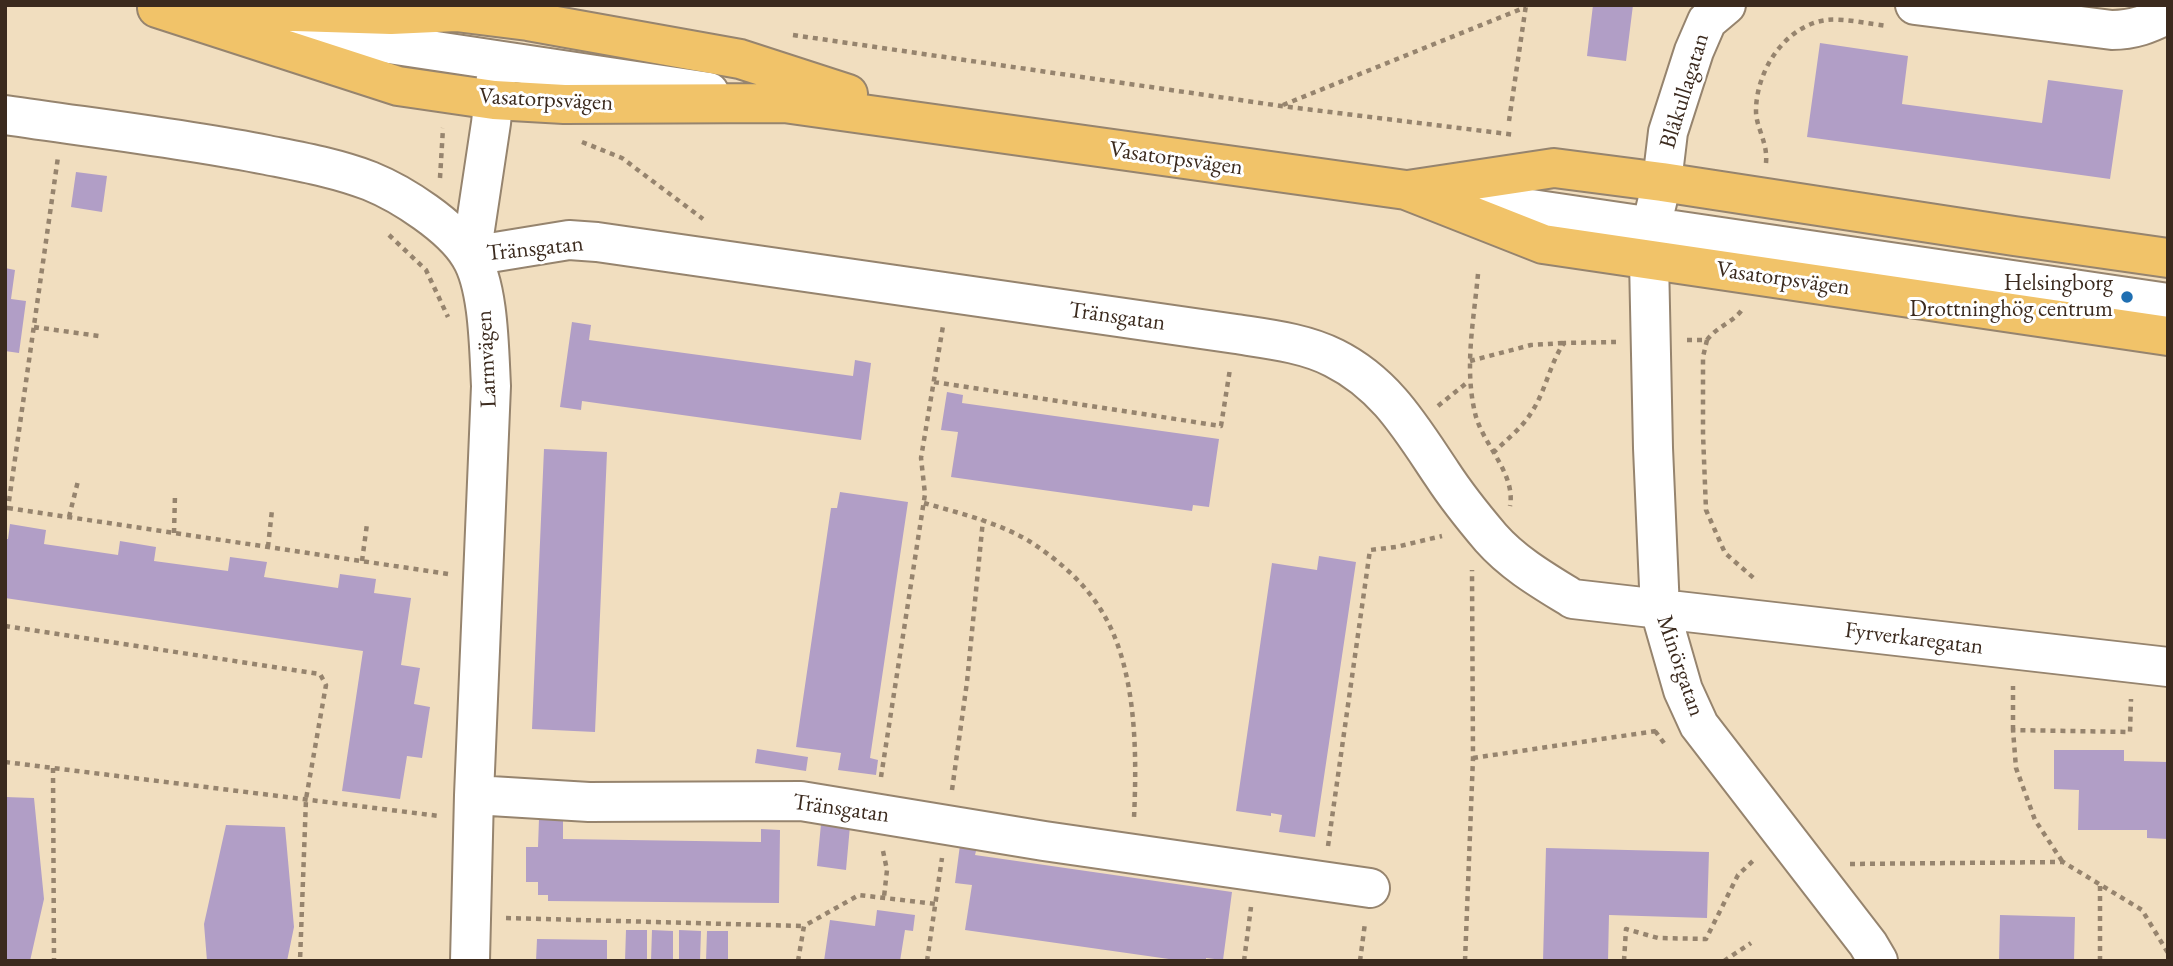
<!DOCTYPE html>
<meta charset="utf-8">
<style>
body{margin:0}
#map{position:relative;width:2173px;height:966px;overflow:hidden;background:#f1debf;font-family:"EB Garamond",serif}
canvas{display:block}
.frame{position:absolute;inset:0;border:7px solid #3b2a1e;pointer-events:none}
</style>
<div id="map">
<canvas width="2173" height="966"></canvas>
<div class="frame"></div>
</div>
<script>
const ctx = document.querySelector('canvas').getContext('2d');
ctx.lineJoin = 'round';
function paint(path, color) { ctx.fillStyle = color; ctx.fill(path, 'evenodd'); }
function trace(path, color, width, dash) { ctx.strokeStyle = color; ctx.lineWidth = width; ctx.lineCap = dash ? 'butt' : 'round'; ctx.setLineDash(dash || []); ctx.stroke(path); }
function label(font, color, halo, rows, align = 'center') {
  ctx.font = font + ' "EB Garamond",serif'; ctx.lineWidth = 6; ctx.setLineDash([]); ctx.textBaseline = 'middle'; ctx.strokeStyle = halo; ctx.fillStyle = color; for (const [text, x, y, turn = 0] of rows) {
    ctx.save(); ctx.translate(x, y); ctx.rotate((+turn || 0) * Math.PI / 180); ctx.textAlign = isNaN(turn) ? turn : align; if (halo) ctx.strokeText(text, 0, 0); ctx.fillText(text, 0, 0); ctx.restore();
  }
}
paint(new Path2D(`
 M1593,5h40l-7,56 -39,-5z
 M1820,43l88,13 -6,48 140,19 6,-43 75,10 -13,89 -303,-42z
 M76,172l31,4 -5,36 -31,-5z
 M5,268l10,2 -4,29 15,2 -7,52 -14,-2z
 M572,322l19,3 -2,15 264,36 2,-16 16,3 -10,77 -279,-39 -1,9 -21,-3z
 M947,392l16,3 -1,8 257,36 -10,68 -16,-2 -1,6 -241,-34 7,-45 -17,-2z
 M544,449l63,3 -12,280 -63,-3z
 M840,492l68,10 -38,256 8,2 -2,15 -38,-5 3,-17 -45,-6 35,-239h6z
 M10,524l36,6 -2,14 74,11 2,-14 36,6 -2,14 74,10 2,-14 37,5 -3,15 74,11 2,-14 36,5 -2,14 37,5 -10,67 19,3 -6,36 16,3 -8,51 -15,-2 -7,43 -58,-8 21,-140 -358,-53v-59h3z
 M1319,556l37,6 -41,275 -36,-5 3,-17 -11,-2v3l-35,-5 36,-248 45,7z
 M757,749l51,8 -2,14 -51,-8z
 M2054,750h70v11l44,1v77l-21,-1v-8h-69l1,-40 -25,-1z
 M5,797l29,1 10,101 -14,62h-25z
 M539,819h24v20l198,3v-13l19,1 -1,73 -231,-2v-6h-10v-13h-12v-35h12z
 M821,824l29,2 -4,44 -29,-4z
 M226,825l59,2 9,100 -7,34h-80l-3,-37z
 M960,845l17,2 -2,8 257,37 -9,68 -17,-2v3h-23l-218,-31 7,-45 -17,-2z
 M1546,848l163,4 -2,66 -98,-3 -1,46h-65z
 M877,910l38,5 -2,16 -8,-1 -5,31h-76l6,-41 45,6z
 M2000,915l75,2 -1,44h-75z
 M626,930h21v31h-22z
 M652,930l21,1v30h-22z
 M679,930l22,1 -1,30h-21z
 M707,931h21v30h-22z
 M537,939l70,1v21h-71z`), '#b19ec6');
const minor = new Path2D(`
 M1726,5l-19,16 -13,30 -26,81 -6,50 -11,45 -2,33 4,188 7,162 23,80 16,35 169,219 10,17
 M1915,5l197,25c21,0 37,-6 56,-16
 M256,24l453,68
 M5,115c88,13 176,23 262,40 35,7 69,13 103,26 32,13 82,45 100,75 19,30 19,94 21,130l-17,409 -4,166
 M1443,196l725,107
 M471,256l98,-16 28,2 639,92c32,5 69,9 98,24 52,26 77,70 108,116 15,23 32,44 49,64 23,26 53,43 82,61l595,68
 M471,256l20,-133 6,-55
 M474,795l115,7 212,-1 243,40 326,47`);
const major = new Path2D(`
 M157,8l241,78 96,14 70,4 220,-1 622,87 137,54 625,92
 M200,9l191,6 65,-3 72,9 212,38 108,35
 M1408,190l146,-22 108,14 352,54 154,22`);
trace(minor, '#96846e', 42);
trace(major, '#96846e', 42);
trace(new Path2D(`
 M793,35l488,71 235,29
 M1283,105l243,-98
 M1509,121l17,-116
 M582,142l40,16 81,61
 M1766,163c2,-21 -10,-35 -10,-52 0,-40 29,-86 71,-91 17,-2 43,4 60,6
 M440,178l3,-50
 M389,235l37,35 22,47
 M1478,274c-4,45 -14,93 -3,139 7,31 41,60 35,93
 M34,327l65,9
 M1687,340h20c10,-14 29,-19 36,-32
 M1707,340l-4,17v77l3,76 19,43 32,28
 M1470,361l61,-16 32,-2
 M934,382l287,44 9,-57
 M1438,406l31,-25
 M1493,453c12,-12 29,-25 38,-40 15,-22 18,-48 33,-70l52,-1
 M924,503c35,10 73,19 105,38 28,18 55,41 72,69 36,57 36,143 33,208
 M5,508h3l50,-351
 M8,508l440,66
 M69,517l9,-36
 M174,533l1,-38
 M268,547l4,-37
 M362,561l5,-37
 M5,626l315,48 6,11 -20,114 -6,162
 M2013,730v-44
 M1655,731l12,16
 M1473,758l183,-27
 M5,762l434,54
 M53,768l1,193
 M881,777l44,-283 -4,-36 22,-132
 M952,790l15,-108 16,-162
 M1328,846l42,-296 26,-3 46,-11
 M883,851l4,19 -3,27
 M2062,861l-27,-41 -19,-52 -3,-38 117,2 1,-33
 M1850,864l213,-2 79,48 26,43
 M506,918l298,8
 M798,961l6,-35 55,-31 77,9
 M927,961l15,-103
 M1244,961l7,-54
 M1360,961l5,-38
 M1465,961l8,-203 -1,-188
 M1624,961l2,-32 32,9 48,1 32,-64 18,-17
 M1724,961l27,-18
 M2100,961v-76`), '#96846e', 4.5, [5, 5]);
trace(minor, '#fff', 38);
trace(major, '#f1c369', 38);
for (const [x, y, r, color] of [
 [2127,297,7,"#1f6fb2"]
]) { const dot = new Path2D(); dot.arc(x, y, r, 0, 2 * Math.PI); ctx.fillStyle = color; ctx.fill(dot); trace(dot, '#fff', 2.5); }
label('23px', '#3b2a1e', '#fff', [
 ["Blåkullagatan",1685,91,-73],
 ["Vasatorpsvägen",546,100,3],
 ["Vasatorpsvägen",1176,159,8],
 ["Tränsgatan",535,249,-6],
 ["Vasatorpsvägen",1783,279,8],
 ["Tränsgatan",1117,317,8],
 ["Larmvägen",487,359,-93],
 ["Fyrverkaregatan",1914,639,7],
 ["Minörgatan",1680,666,71],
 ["Tränsgatan",841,809,8]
]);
label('23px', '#3b2a1e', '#fff', [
 ["Helsingborg",2113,284],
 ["Drottninghög centrum",2113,310]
], 'right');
</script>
